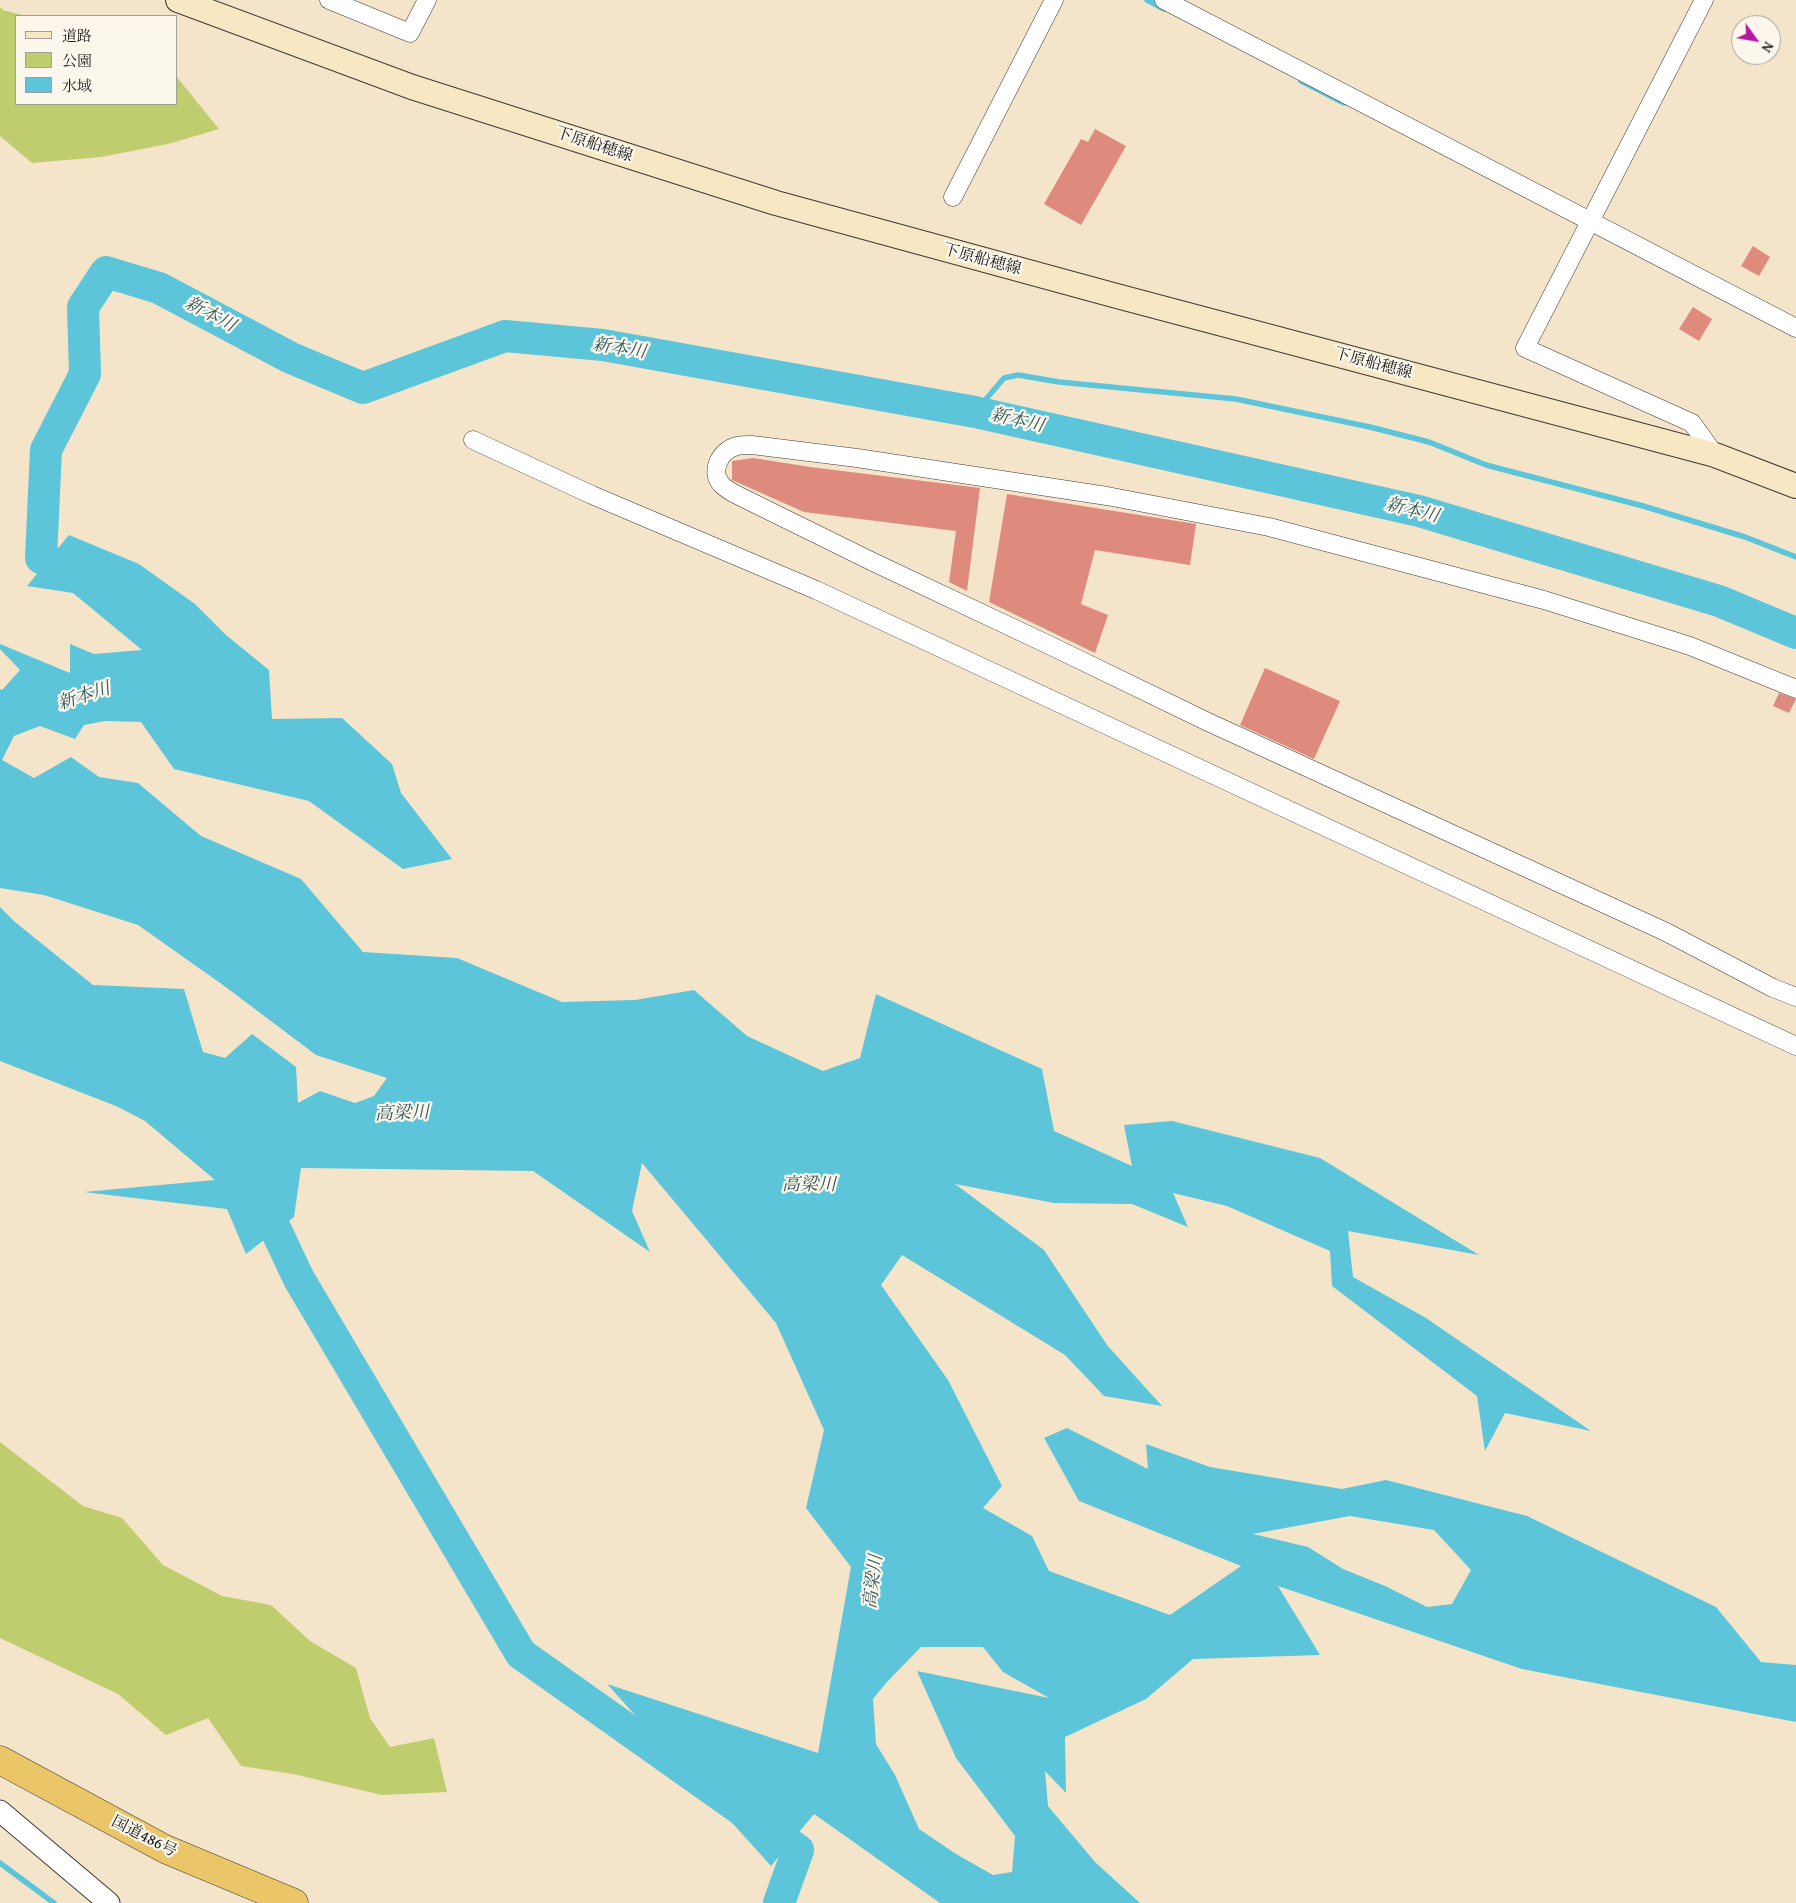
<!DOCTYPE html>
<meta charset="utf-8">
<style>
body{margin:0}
#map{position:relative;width:1796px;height:1903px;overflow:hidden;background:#f4e4ca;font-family:"Gentium Book Plus","Noto Serif JP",serif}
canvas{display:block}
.legend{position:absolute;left:15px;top:15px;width:162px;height:90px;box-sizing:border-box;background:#fbf7ec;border:1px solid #a29f99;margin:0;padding:6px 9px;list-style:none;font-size:15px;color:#1c1c1c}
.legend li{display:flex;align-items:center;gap:10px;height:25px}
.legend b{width:25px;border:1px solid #a29f99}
.north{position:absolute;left:1731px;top:15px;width:50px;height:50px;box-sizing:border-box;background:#fbf7ec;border:1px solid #a29f99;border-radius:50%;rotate:122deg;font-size:14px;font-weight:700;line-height:20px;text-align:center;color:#1c1c1c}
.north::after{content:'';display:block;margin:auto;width:18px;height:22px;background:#b5179e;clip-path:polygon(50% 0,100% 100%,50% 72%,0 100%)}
</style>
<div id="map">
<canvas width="1796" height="1903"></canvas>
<ul class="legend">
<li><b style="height:6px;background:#f7e8c3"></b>道路</li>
<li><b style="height:14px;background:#c0cd6e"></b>公園</li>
<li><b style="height:14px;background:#5dc5da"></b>水域</li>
</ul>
<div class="north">N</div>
</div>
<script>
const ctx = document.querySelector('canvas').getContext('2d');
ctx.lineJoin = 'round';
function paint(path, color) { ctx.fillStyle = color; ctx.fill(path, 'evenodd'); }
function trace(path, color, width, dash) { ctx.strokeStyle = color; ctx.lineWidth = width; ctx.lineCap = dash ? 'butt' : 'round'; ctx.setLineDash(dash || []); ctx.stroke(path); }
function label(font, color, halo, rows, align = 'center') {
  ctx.font = font + ' "Gentium Book Plus","Noto Serif JP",serif'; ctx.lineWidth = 4.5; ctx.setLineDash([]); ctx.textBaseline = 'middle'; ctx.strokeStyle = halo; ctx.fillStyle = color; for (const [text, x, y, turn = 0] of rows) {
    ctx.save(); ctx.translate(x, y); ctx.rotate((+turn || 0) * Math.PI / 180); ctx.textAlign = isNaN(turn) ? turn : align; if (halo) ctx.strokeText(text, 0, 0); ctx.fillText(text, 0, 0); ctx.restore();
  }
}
paint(new Path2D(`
 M0,7l3,3 23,6h-10v88h160v-28l43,53 -51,15 -67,13 -69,6 -32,-27z
 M0,1442l83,64 39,12 41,47 59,31 49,9 39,36 46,27 14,50 20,29 44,-9 13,54 -65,3 -89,-21 -52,-8 -33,-48 -42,17 -48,-41 -118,-56z`), '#c0cd6e');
paint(new Path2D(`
 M69,535l70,29 56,40 31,31 43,35 3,49 70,-1 50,46 9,29 51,66 -49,10 -94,-68 -135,-32 -33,-47 -36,-1 -21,4 -9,14 -35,-13 -26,10 -12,24 32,18 37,-21 28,20 39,6 63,53 100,43 62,73 94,6 105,44 73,-2 59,-10 53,46 76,35 37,-13 16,-64 166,75 12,62 78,35 -8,-41 48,-4 148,37 159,97 -131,-24 5,46 73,41 165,113 -86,-18 -20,38 -8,-55 -145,-110 -2,-35 -103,-45 -54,-13 15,34 -56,-23 -78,-1 -99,-19 89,66 63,95 55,61 -58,-10 -39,-41 -163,-100 -21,30 67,95 54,106 -19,22 49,28 17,35 121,44 71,-49 -162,-65 -35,-63 23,-10 81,41 -2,-25 64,23 132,22 44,-9 141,36 189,91 45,55 35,3v57l-274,-53 -244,-83 42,69 -127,4 -47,40 -81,38 1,56 -21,-22 3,35 47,56 45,41h-200l-126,-89 -43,52 -164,-182 211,69 33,-186 -45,-59 18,-78 -48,-107 -134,-160 -10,48 18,41 -117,-81 -232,-3 -7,49 -48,37 -19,-45 -143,-17 131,-12 -70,-59 -29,-15 -116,-45v-154l15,15 78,63 91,4 19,63 22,6 27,-24 44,33 2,36 22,-12 35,12 19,-7 13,-18 -71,-23 -93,-70 -85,-60 -94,-30 -44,-7v-199l2,1 18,-20 -20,-21v-5l70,29v-29l24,10 48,-4 -69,-57 -46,-7zM1350,1516l84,14 37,40 -19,34 -25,3 -42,-21 -42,-17 -35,-22 -55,-13zM921,1647h62l20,25 46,26 -132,-27 39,87 59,78 -3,36 -19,3 -37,-21 -37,-25 -24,-54 -19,-31 -3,-45 13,-16z`), '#5dc5da');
trace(new Path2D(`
 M1147,0l17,9
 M1301,81l43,22
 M975,412l29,-34 14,-3 41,7 177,17 134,28 59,15 57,23 157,41 102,31 51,20
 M0,1863l54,40`), '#5dc5da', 5.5);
trace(new Path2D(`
 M87,580l-46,-22 5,-108 39,-76 -2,-67 23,-35 53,16 132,70 72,30 142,-52 98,9 372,67 444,99 300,90 77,32
 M257,1190l42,89 222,375 277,196 -19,53`), '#5dc5da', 32);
paint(new Path2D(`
 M1095,129l31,17 -45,79 -37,-21 37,-65 7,3z
 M1753,246l17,11 -11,19 -18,-10z
 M1693,307l19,12 -13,22 -20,-12z
 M753,458l57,9 170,21 -13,103 -18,-9 7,-51 -152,-19 -72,-32v-19z
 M1007,494l189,30 -6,41 -95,-15 -14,54 27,11 -13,38 -106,-51z
 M1265,668l75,33 -26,58 -74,-34z
 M1779,693l17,6 -7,14 -16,-7z`), '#de8b7d');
const minor = new Path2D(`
 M329,0l81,33 17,-33
 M1164,0l632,328
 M1704,0l-179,348 167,75 23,32
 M953,197l101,-197
 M473,440l119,55 224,95 980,456
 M1796,689l-106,-43 -146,-46 -275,-73 -162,-31 -250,-38 -105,-13c-5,0 -11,0 -15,1 -17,4 -28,26 -15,39 5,5 11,8 17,11l134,66 176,83 159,77 458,210 107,56 23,9`);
const tertiary = new Path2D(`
 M0,1811l109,92`);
const secondary = new Path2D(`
 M178,0l234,87 364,116 337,92 602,160 81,31`);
const trunk = new Path2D(`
 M0,1760l165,89 129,54`);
trace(minor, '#3c3a36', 19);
trace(tertiary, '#3c3a36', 23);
trace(secondary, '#3c3a36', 26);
trace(trunk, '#3c3a36', 29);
trace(minor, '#fff', 18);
trace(tertiary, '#fff', 21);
trace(secondary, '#f7e8c3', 24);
trace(trunk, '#ebc669', 28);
label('16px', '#1c1c1c', '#fbf7ec', [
 ["下原船穂線",594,145,18],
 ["下原船穂線",982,260,15],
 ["下原船穂線",1373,364,15],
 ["国道486号",144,1837,27]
]);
label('italic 18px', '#33575e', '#fbf7ec', [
 ["新本川",210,315,28],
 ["新本川",619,349,9],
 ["新本川",1017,421,13],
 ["新本川",1412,511,14],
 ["新本川",84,697,-18],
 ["高梁川",402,1114,-2],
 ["高梁川",809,1185],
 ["高梁川",874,1582,-83]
]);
</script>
